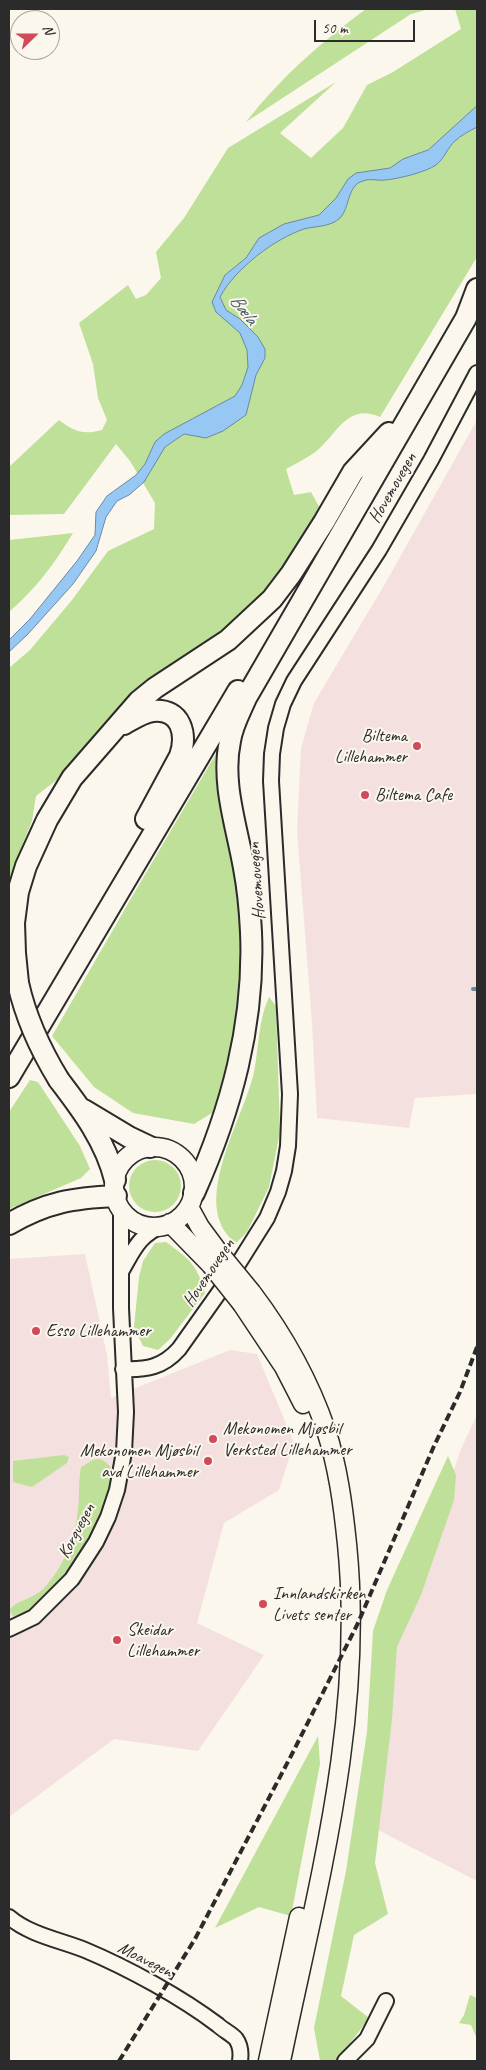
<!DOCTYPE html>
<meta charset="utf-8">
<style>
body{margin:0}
#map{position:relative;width:486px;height:2070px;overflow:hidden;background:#fbf7ec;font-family:Caveat,sans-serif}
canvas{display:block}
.frame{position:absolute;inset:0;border:10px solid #2b2b2b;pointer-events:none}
.north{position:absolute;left:10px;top:10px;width:50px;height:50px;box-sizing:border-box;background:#fbf7ec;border:1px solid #a8a59f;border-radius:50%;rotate:68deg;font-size:14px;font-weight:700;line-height:20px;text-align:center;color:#2b2b2b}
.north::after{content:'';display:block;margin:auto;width:18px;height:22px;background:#d1495b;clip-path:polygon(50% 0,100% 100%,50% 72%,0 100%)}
.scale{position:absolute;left:314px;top:20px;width:101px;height:22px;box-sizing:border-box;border:2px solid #2b2b2b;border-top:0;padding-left:6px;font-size:15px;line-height:18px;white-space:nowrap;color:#2b2b2b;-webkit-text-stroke:4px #fbf7ec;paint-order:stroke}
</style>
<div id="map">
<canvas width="486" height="2070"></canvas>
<div class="frame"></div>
<div class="north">N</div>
<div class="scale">50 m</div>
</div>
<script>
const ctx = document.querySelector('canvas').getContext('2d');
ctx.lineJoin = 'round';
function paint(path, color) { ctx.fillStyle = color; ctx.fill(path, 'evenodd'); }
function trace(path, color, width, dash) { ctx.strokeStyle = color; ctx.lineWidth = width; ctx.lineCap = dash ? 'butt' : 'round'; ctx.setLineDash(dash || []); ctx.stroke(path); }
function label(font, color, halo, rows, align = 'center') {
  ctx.font = font + ' Caveat,sans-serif'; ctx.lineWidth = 4; ctx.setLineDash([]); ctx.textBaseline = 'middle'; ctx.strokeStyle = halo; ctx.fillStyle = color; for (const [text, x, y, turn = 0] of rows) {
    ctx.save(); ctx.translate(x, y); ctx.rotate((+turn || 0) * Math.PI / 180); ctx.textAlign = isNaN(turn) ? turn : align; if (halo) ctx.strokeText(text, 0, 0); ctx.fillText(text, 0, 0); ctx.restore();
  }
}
paint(new Path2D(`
 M477,420v674l-62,4 -6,30 -92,-10 -5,-95 -15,-192 4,-83 13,-45 72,-121z
 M85,1254l22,101 4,43 119,-48 27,4 37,89 -15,47 -55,33 -27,100 67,32 -66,96 -84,-12 -105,78v-558z
 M477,1415v466l-101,-52 18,-184 67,-196z`), '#f4e1df');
paint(new Path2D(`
 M366,9h63l-18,5 -165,108c34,-44 75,-80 120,-113z
 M455,9h22v248l-97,160c-34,-15 -43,19 -66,36 -9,6 -19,11 -28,16l8,26 17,-3 10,18 -64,97 -140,106 -28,29 -26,33 -27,21 -4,25 -17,42 -6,25v-220l21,-18 42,-50 36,-49 46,-22 1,-26 -25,-42 -14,-17 -52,70 -55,1v-48l50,-47c16,12 24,15 43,10l5,-10 -9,-22 -5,-34 -14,-41 49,-38 8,14 10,-4 15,-17 -5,-26 28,-34 44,-70 108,-66 -56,51 31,25 32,-30 24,-43 26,-13 68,-43z
 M73,533c-18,30 -38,57 -64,79v-72z
 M217,752v34l18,77 6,42 2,58 -5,57 -12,59 -9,31 -23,14 -61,-11 -39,-26 -42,-51 81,-141z
 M269,997l7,9 4,126 -11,55 -22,45 -11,11c-49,-37 8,-124 18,-171 5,-25 4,-51 15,-75z
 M30,1080l8,2 42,64 10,23 -9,9 -72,31v-97z
 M129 1186a26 26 0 1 1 52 0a26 26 0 1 1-52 0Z
 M166,1242c23,17 31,22 39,51l-35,46 -12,11 -15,-4 -9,-19 5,-50 4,-16 12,-18z
 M64,1455l5,2 -2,6 -35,24 -19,-5v-21z
 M448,1456l8,19 -2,25 -33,95 -24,52 -5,72 -17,144 13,51 -34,21 -13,61 28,22 -32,43h-17l-6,-33 32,-157 21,-139 6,-101 14,-41z
 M100,1459c5,2 11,6 12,13 4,22 -31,84 -44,102 -12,17 -31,33 -49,44l-6,-2 -4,-6c7,-9 23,-11 33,-20 21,-21 33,-51 36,-80 2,-15 0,-29 3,-43l12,-7z
 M318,1736l2,28 -29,152 -32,-9 -44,21z
 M470,1995l7,3v41l-6,-14 -12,-2 5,-8z`), '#bfe099');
const water = new Path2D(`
 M477,106v21c-7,4 -16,8 -22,14 -7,6 -11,18 -19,24 -10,7 -38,14 -51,15 -7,1 -15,-2 -22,1 -16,4 -13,27 -23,37 -9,9 -25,8 -36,11 -30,10 -69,40 -84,68l6,13 14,9 18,18 7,12v9l-9,17 -10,40 -23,16 -17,7 -22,-4 -19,13 -21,35 -15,13 -12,6 -11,16 -10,34 -23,33 -46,51 -18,17v-12l21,-21 47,-58 18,-26 1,-23 11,-16 29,-21 9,-11 10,-22 9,-8 71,-38 7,-11 6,-18 -1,-17 -7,-17 -24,-21 -4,-10 13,-27 21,-17 13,-20 25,-14 35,-9 17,-17 12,-19 8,-6 34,-5 13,-9 25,-9z`);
paint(water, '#96c8f3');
trace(water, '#6b89a3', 1);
trace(new Path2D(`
 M473,989h4`), '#6b89a3', 4);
const minor = new Path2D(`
 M122,1270c12,-21 18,-36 42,-45
 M123,1369c24,1 40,-2 56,-20l51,-72 37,-59 11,-26 6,-21 4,-25 2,-52 -19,-313 1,-27 4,-26 7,-24 11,-23 85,-131 52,-90 46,-87
 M9,1629l25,-12 38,-38 24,-37 12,-25 9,-27 7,-38 2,-40 -5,-104v-99
 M9,1917c21,18 51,23 76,33 43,18 96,47 133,75 5,5 14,9 18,14 5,7 5,15 4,22
 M345,2061l22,-22 19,-38`);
const major = new Path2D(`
 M114 1187a40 40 0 1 1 80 0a40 40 0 1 1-80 0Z
 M189,1207l11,20 20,27
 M170,1223l41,42
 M252,1293c31,41 57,87 74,137 12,37 17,75 21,114 18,175 -31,347 -66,517
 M242,1304l42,63 19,37
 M268,2061l31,-144`);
const highway = new Path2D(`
 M124,724c9,-5 19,-12 29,-13 29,-3 34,24 27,45l-34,63
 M18,983l-3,-30 -1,-30 4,-31 8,-26 21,-46 25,-42 67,-77 16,-13 73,-48 44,-41 19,-25 33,-52 29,-50 36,-39
 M9,1077l229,-386
 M59,1080c23,30 47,62 56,100
 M84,1110l45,27 21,10
 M194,1193c37,-83 61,-169 57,-261 -1,-21 -3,-43 -7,-64 -7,-41 -23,-85 -14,-127 2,-15 10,-29 16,-43l220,-380 11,-29
 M9,1224c38,-22 64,-26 107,-28`);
trace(minor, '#2b2b2b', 18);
trace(major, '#2b2b2b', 21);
trace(highway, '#2b2b2b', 24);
trace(minor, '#fbf7ec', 14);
trace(major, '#fbf7ec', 18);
trace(highway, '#fbf7ec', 20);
trace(new Path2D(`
 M119,2061l76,-122 97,-185 66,-131 76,-177 26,-54 17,-45`), '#2b2b2b', 4, [8, 4]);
const majorBridge = new Path2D(`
 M220,1254l32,39
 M211,1265l31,39`);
const highwayBridge = new Path2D(`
 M18,983c8,36 22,66 41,97`);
trace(majorBridge, '#2b2b2b', 21, []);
trace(highwayBridge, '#2b2b2b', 24, []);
trace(majorBridge, '#fbf7ec', 18);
trace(highwayBridge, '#fbf7ec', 20);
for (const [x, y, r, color] of [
 [417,746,5,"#d1495b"],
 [365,795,5,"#d1495b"],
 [36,1331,5,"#d1495b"],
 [213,1439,5,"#d1495b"],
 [208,1461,5,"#d1495b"],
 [263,1604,5,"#d1495b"],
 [117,1640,5,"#d1495b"]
]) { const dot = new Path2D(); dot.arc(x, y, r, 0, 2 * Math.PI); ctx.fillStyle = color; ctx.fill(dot); trace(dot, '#fbf7ec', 2); }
label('18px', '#2b2b2b', '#fbf7ec', [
 ["Hovemovegen",393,488,-60],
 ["Hovemovegen",257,881,-94],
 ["Hovemovegen",209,1273,-56],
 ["Korgvegen",77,1531,-62],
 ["Moavegen",145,1960,27]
]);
label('18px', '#2b2b2b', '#fbf7ec', [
 ["Biltema",407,736,"right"],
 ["Lillehammer",407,757,"right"],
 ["Biltema Cafe",375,795],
 ["Esso Lillehammer",46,1331],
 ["Mekonomen Mjøsbil",223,1429],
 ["Verksted Lillehammer",223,1450],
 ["Mekonomen Mjøsbil",198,1451,"right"],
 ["avd Lillehammer",198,1472,"right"],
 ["Innlandskirken",273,1594],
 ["Livets senter",273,1615],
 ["Skeidar",127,1630],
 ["Lillehammer",127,1651]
], 'left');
label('italic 19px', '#4b5a67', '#fbf7ec', [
 ["Bæla",243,310,52]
]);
</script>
